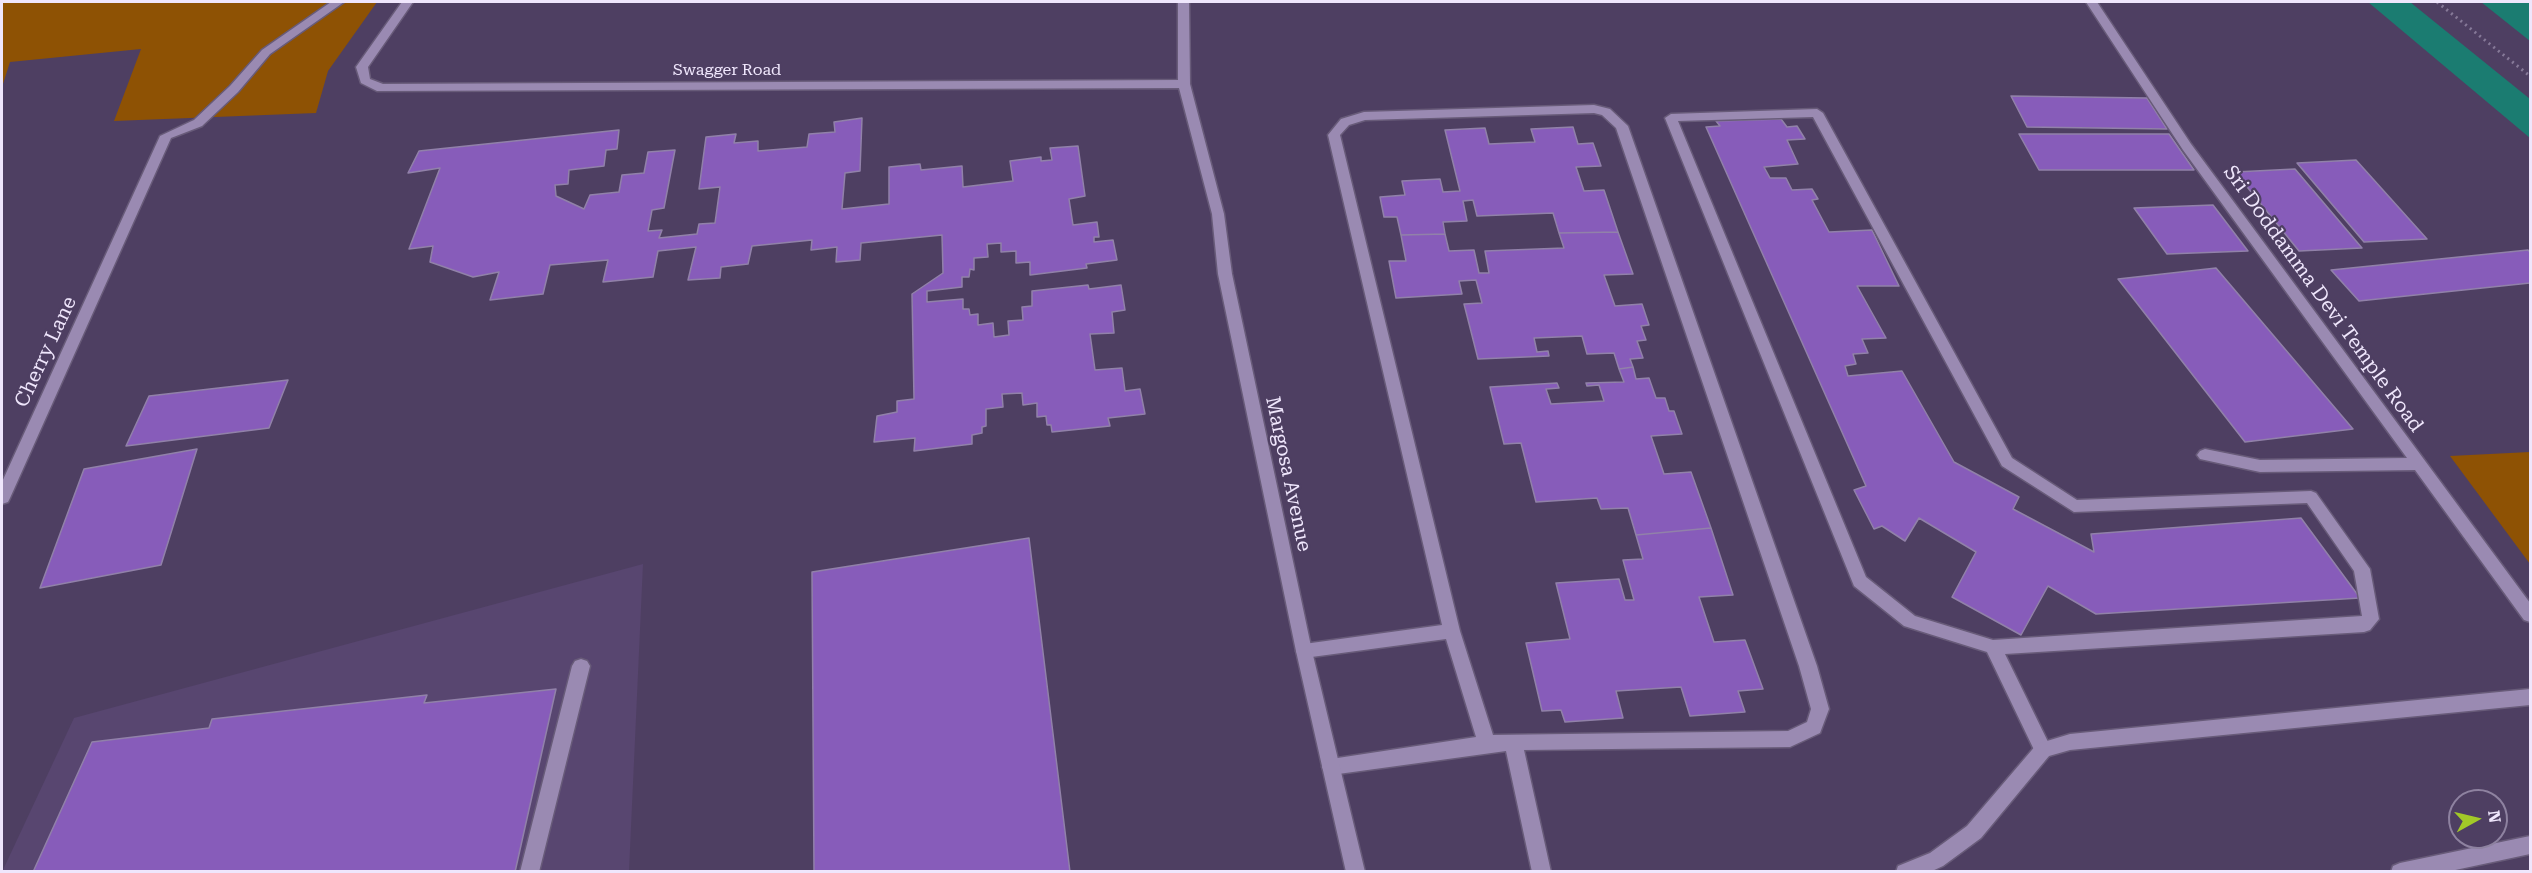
<!DOCTYPE html>
<style>
body{margin:0}
#map{position:relative;width:2532px;height:873px;overflow:hidden;background:#4e3f62;font-family:"Roboto Serif",serif}
canvas{display:block}
.frame{position:absolute;inset:0;border:3px solid #efe6fc;pointer-events:none}
.north{position:absolute;left:2448px;top:789px;width:60px;height:60px;box-sizing:border-box;background:#4e3f62;border:2px solid #8e82a0;border-radius:50%;rotate:82deg;font-size:16px;font-weight:700;line-height:24px;text-align:center;color:#efe6fc}
.north::after{content:'';display:block;margin:auto;width:21px;height:27px;background:#a2c928;clip-path:polygon(50% 0,100% 100%,50% 72%,0 100%)}
</style>
<div id="map">
<canvas width="2532" height="873"></canvas>
<div class="frame"></div>
<div class="north">N</div>
</div>
<script>
const ctx = document.querySelector('canvas').getContext('2d');
ctx.lineJoin = 'round';
function paint(path, color) { ctx.fillStyle = color; ctx.fill(path, 'evenodd'); }
function trace(path, color, width, dash) { ctx.strokeStyle = color; ctx.lineWidth = width; ctx.lineCap = dash ? 'butt' : 'round'; ctx.setLineDash(dash || []); ctx.stroke(path); }
function label(font, color, halo, rows, align = 'center') {
  ctx.font = font + ' "Roboto Serif",serif'; ctx.lineWidth = 4.5; ctx.setLineDash([]); ctx.textBaseline = 'middle'; ctx.strokeStyle = halo; ctx.fillStyle = color; for (const [text, x, y, turn = 0] of rows) {
    ctx.save(); ctx.translate(x, y); ctx.rotate((+turn || 0) * Math.PI / 180); ctx.textAlign = isNaN(turn) ? turn : align; if (halo) ctx.strokeText(text, 0, 0); ctx.fillText(text, 0, 0); ctx.restore();
  }
}
paint(new Path2D(`
 M643,564l-14,307 -627,1 72,-154z`), '#584670');
paint(new Path2D(`
 M2,2h375l-49,69 -12,42 -202,8 27,-72 -131,13 -8,25z
 M2530,452v112l-80,-108z`), '#8e5204');
paint(new Path2D(`
 M2368,2h42l120,97v39z
 M2481,2h49v39z`), '#1b7c71');
const building = new Path2D(`
 M2011,96l136,2 20,31 -140,-2z
 M862,118l-2,53 -15,2 -3,36 47,-5v-37l31,-3 1,6 41,-4 1,21 50,-6 -3,-20 31,-4v4l11,-1 -2,-12 28,-2 7,50 -16,3 4,26 24,-3 2,15h-5v5l19,-2 4,20 -31,4 1,4 -57,7v-13l-14,1v-12l-15,1v-9l-14,1 1,13 -14,1v12l-4,-1 -1,8h-7v10l-35,4v11l36,-3v10h6l1,6 8,-1v11l15,-2 1,14 15,-2 -1,-14 15,-1 -1,-13 10,-1v-15l56,-6 1,4 32,-4 4,25 -13,2 2,21 -24,1 5,36 27,-2 3,23 15,-2 5,25 -37,4 2,8 -58,6 -1,-7h-4l-1,-9 -9,1v-14l-14,2 -1,-12 -20,1 1,13 -17,2v17l-4,1v6l-10,2v9l-58,7 1,-13 -41,4 3,-26 20,-4v-11l17,-2 -2,-105 31,-21 -1,-38 -81,8 -1,17 -24,2 1,-15 -26,3 1,-10 -60,6 -4,18 -27,3 -1,11 -32,2 8,-33 -38,4 -5,26 -50,5 5,-22 -58,5 -7,29 -53,6 9,-28 -26,5 -43,-15 3,-16 -24,3 31,-81 -32,5 11,-22 200,-21 -2,19 -11,1 -2,16 -35,4 -1,14 -13,1 1,11 28,13 6,-14 29,-3 3,-17 22,-2 4,-21 27,-2 -11,58 -12,2 -4,21 14,-1 -3,8 38,-4 2,-10 16,-1 5,-36 -21,2 7,-52 30,-3 -2,9 24,-2v10l49,-4 2,-13 26,-2 -1,-10z
 M1781,119l6,8 10,-1 8,13 -18,1 11,24 -34,3 6,11h16l6,12 20,-1 6,10 -6,1 17,32 43,-2 27,56h-42l29,52 -24,1 6,14 -15,1 3,10 -11,2 3,10 54,-5 52,91 65,35 -6,12 81,43 -3,-18 210,-16 59,80 -264,16 -48,-28 -27,49 -69,-38 24,-45 -57,-34 -14,23 -23,-15 -8,3 -20,-39 12,-4 -160,-359 14,-1 -4,-5z
 M1573,127l5,17 15,-1 8,23 -25,1 8,24 20,-1 14,42 -59,1 -6,-20 -76,3 -4,-16 -10,1 4,20 -24,1 2,12 -44,1 -4,-18h-13l-4,-20 25,-2 -3,-14 38,-2 3,13 17,-1 -15,-61 40,-2 4,16 46,-2 -4,-13z
 M2019,134h150l25,36h-155z
 M2356,160l71,79 -63,3 -67,-79z
 M2295,169l67,79 -63,3 -64,-79z
 M2213,205l35,46 -81,3 -33,-46z
 M1618,232l15,42 -29,1 11,31 27,-2 7,21 -8,1 5,14 -9,1 6,17 -13,1 3,8 -14,2 -5,-16 -27,1 -5,-18 -48,2 3,14 11,-1 1,5 -71,3 -14,-55 18,-1 -6,-23 -17,1 3,13 -66,4 -7,-37h17l-5,-26 44,-1 4,17 25,-1 5,23h10l-4,-22 79,-3 -5,-15z
 M2528,250l2,2v31l-171,18 -28,-31z
 M2216,268l137,161 -108,13 -127,-163z
 M1633,367l3,12 13,-1 7,20h9l4,13h5l8,23 -31,2 13,38 27,-2 20,56 -75,7 -8,-27 -27,1 -4,-11 -61,4 -15,-59 -17,1 -14,-57 67,-4 2,5 -13,1 5,15 53,-3 -5,-16 -12,1 -1,-3 38,-1 -5,-13z
 M288,380l-19,48 -143,18 23,-50z
 M197,449l-36,116 -121,23 44,-119z
 M1711,528l22,67 -34,2 15,45 31,-2 18,49 -25,2 7,21 -55,4 -9,-29 -65,4 7,27 -58,4 -4,-12 -19,1 -16,-68 44,-4 -14,-56 63,-4 6,21h9l-11,-40 20,-1 -7,-24z
 M1029,538l41,334h-256l-2,-300z
 M556,689l-41,183h-482l59,-130 117,-14 3,-9 215,-24 -3,8z`);
paint(building, '#875cba');
trace(building, '#9181a9', 1.5);
const service = new Path2D(`
 M1594,105l16,4 18,17 189,540 12,43 -9,24 -30,14 -266,3 27,122h-19l-26,-121 -175,24 -6,-2 -3,-6 3,-6 6,-2 145,-22 -30,-98 -142,19 -6,-2 -2,-5 2,-5 6,-2 138,-19 -114,-490 13,-16 23,-7zM1594,113l8,2 14,13 183,538 12,43 -4,13 -19,9 -295,4 -33,-104 -120,-496 9,-10 16,-5z
 M1817,109l6,4 189,345 65,42 234,-9 5,2 54,76 9,50 -9,11 -6,2 -359,22 47,96 -3,6 -6,2 -6,-2 -50,-104 -83,-26 -50,-40 -189,-468 6,-4zM1813,117l189,349 72,46 233,-9 47,68 8,45 -369,24 -78,-24 -49,-39 -188,-456z
 M581,659l6,2 3,5 -51,206h-19l52,-206 3,-5z
 M2530,836v18l-84,18h-55l2,-6 7,-3z`);
const minor = new Path2D(`
 M331,2h13l-74,52 -32,38 -36,34 -31,12 -161,360 -2,4 -6,2v-22l158,-346 34,-16 36,-34 32,-36z
 M402,2h11l-45,65 2,12 13,5 795,-4v-78h11l1,82 34,130 8,60 80,377 53,221h-19l-50,-221 -78,-377 -6,-60 -33,-126 -802,3 -16,-8 -5,-16z
 M2086,2h11l94,142 339,459v19l-6,-2 -109,-150 -155,2 -60,-13 -3,-4 3,-4 5,-2 55,11 147,-2 -224,-308z`);
const tertiary = new Path2D(`
 M2530,689v16l-460,45 -21,6 -68,82 -38,28 -13,6h-34l2,-6 32,-13 37,-27 70,-82 33,-10z`);
trace(service, '#685b79', 3);
trace(minor, '#685b79', 3);
trace(tertiary, '#685b79', 3);
trace(new Path2D(`
 M2437,2l93,74`), '#867998', 3, [2, 4]);
paint(service, '#9a8ab2');
paint(minor, '#9a8ab2');
paint(tertiary, '#9a8ab2');
label('16px', '#efe6fc', '#4e3f62', [
 ["Swagger Road",727,70]
]);
label('20px', '#efe6fc', '#4e3f62', [
 ["Sri Doddamma Devi Temple Road",2323,299,54],
 ["Cherry Lane",46,352,-65],
 ["Margosa Avenue",1288,474,78]
]);
</script>
